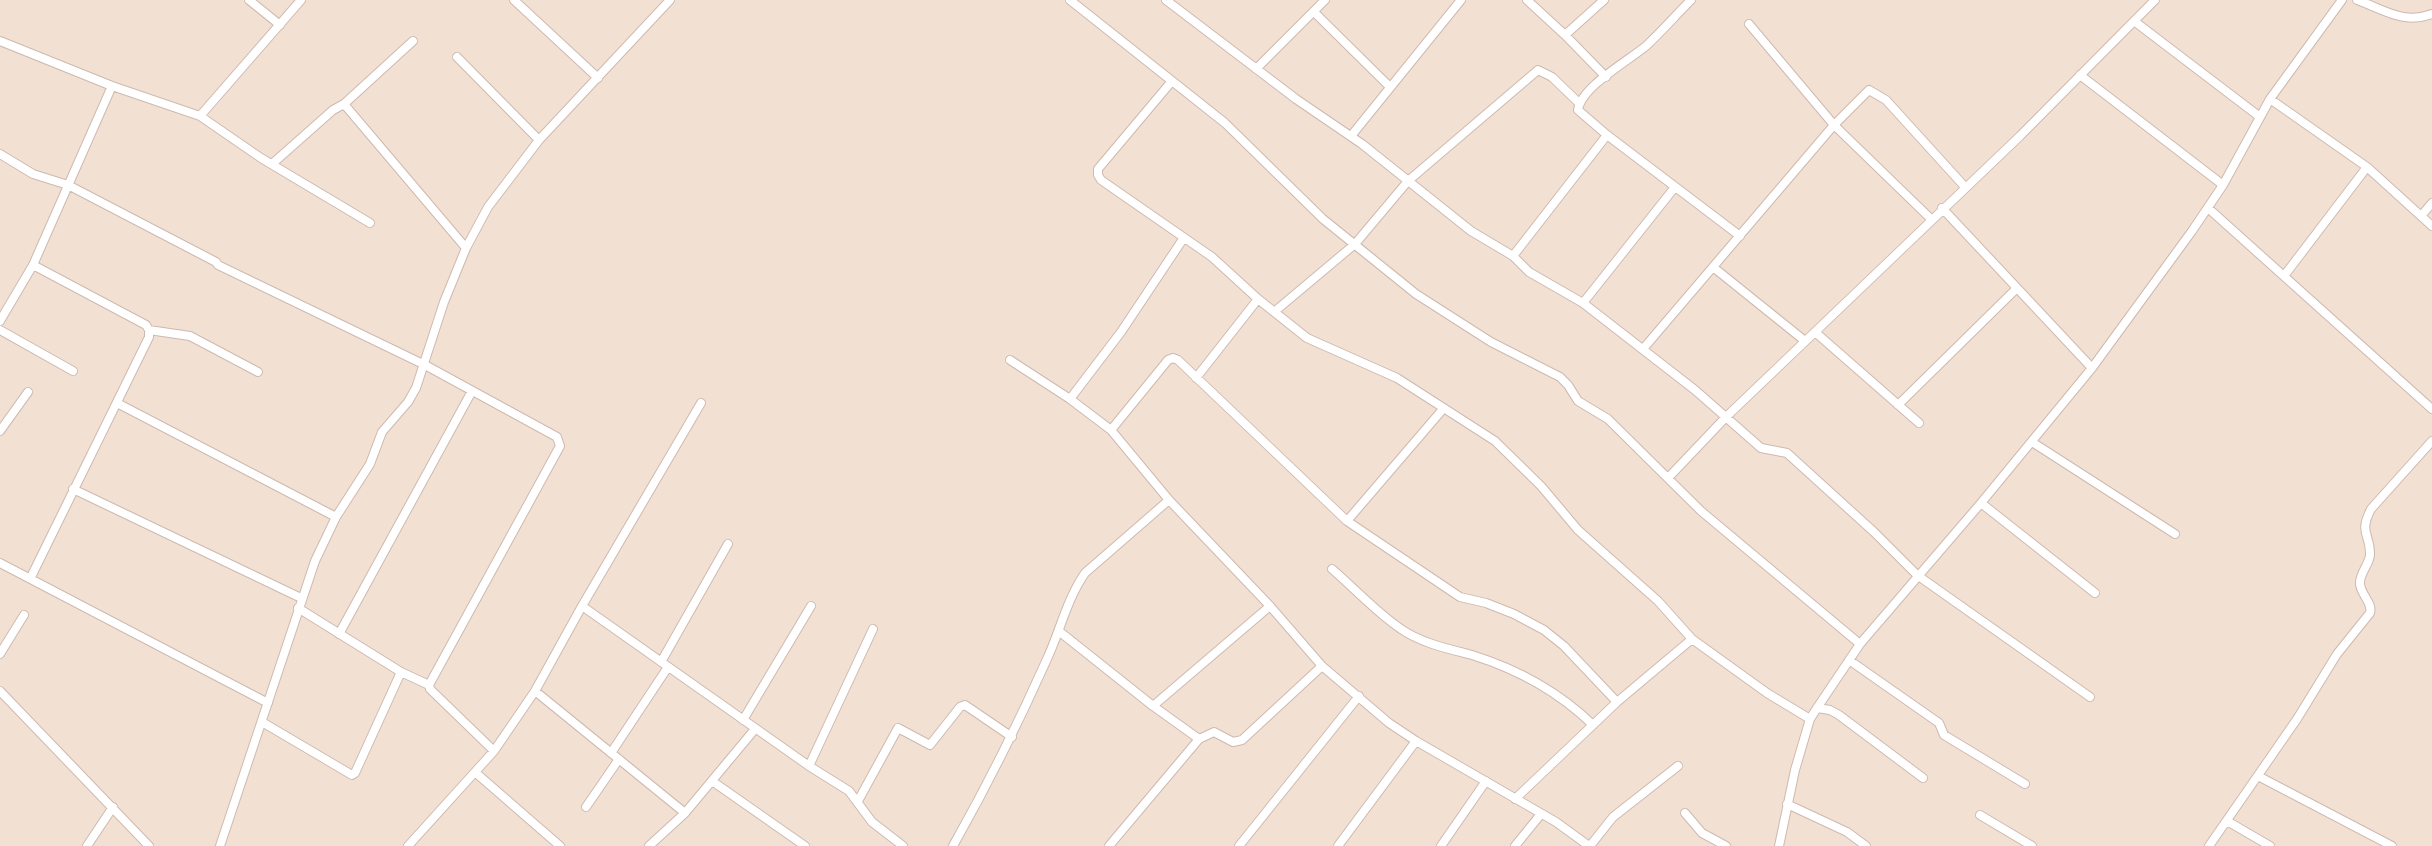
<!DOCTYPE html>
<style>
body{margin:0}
canvas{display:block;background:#fbf0e5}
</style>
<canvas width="2432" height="846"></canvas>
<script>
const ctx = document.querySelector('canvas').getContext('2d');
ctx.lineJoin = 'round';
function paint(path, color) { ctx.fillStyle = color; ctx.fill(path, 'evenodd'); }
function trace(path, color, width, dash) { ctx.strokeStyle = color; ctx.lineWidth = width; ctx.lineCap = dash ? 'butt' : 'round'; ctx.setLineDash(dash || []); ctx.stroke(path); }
paint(new Path2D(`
 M0,0h2432v846h-2432z`), '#f2e1d3');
const street = new Path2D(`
 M249,0l31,25
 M514,0l84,78
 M1070,0l155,123 98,96 93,75 75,48 69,35 8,8 10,16 30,18 93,92 159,133
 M1166,0l130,99 66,45 109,87 42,25 16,16 54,31 112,87 66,58 26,5 87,79 43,43 173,122
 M1527,0l38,35 41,42
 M2357,0c26,9 46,25 75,14
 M1314,12l76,75
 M2134,21l126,96
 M1749,24l85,101 97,94
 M1565,35l39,-35
 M0,41l112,45 88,30 61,42 109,65
 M457,57l82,83
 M1256,69l69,-69
 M2080,75l143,110
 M1172,81l-74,88v6l3,5 111,77 46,42 49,39 90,40 98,63 46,45 37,44 80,71 34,38 75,54 43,26
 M2270,99l97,68 65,59
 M344,104l122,144
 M200,116l101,-116
 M1607,135l133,101
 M1351,136l110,-136
 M0,154l33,20 35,11 148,77 2,3 207,100 132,72 3,9 -131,239 1,4 64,62
 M272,164l61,-54 11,-6 69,-63
 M1942,208l150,160
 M2208,208l224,201
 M2421,216l11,-13
 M1513,256l94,-121 -29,-25c3,-23 50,-49 68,-64 15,-14 30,-31 45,-46
 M1713,267l92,74
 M2284,276l83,-109
 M1583,303l92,-116
 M1274,312l81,-68 53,-63 130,-111 14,7 27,26
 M0,321l33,-56 79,-179
 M0,330l73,41
 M149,330l41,6 68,36
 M1815,332l104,91
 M1643,349l191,-224 35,-35 17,10 79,87
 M1010,360l60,39 41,31 58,70 101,106 52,60 67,57 27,18 140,81 33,24
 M1196,378l62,-79
 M1070,399l51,-67 62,-93
 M117,403l219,114
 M1898,405l119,-117
 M1111,430l57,-70 5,-2 5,2 169,161 113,76 26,6 28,11 30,16 20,16 53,56
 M0,431l28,-39
 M2032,442l143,92
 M1668,478l58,-61 294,-281 135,-136
 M73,489l228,109
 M1981,503l114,90
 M1347,521l96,-112
 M0,563l268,140
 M1332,569c21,18 46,45 69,60 20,14 48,20 71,26 45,14 87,37 121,70
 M31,577l118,-240v-7l-3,-5 -113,-60
 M582,606l227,160 40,25 23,31 31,24
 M298,608l103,64
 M1060,632l93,74 46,33
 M339,634l133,-243
 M0,654l24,-39
 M1849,660l90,63 5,12 81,49
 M661,662l67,-118
 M0,691l149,155
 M535,691l150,122
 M1153,706l117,-100
 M1817,708l13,2 9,5 84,63
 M743,720l68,-114
 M262,722l90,53 3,-2 46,-101 28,13
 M611,753l57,-86
 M809,766l64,-137
 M476,773l84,73
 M2258,776l134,70
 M712,781l93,65
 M1515,799l102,-97 75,-63
 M858,801l40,-73 32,17 30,-38 5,-2 47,32
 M1787,804l60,28 19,14
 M586,807l33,-48
 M1685,813l17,20 24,13
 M1980,815l52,31
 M2227,821l43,25
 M87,846l26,-39
 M220,846l95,-285 21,-44 34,-53 12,-32 26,-30 8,-14 28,-86 22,-54 22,-41 51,-67 131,-140
 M408,846l86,-95 41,-60 47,-85 119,-203
 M649,846l36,-33 70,-84
 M953,846c35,-62 65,-122 94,-187 13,-28 20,-60 38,-86l84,-73
 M1109,846l90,-107 15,-7 19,10 9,-2 80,-74
 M1239,846l120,-150
 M1338,846l78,-105
 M1441,846l45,-65
 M1515,846l26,-32
 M1590,846l23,-29 65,-51
 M1779,846l16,-76 15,-51 7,-11 43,-64 121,-141 111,-135 100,-137 31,-46 47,-86 72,-99
 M2209,846l88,-127 40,-65 33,-41c3,-10 -9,-18 -10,-29 -1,-10 9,-19 10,-29 1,-21 -12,-21 1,-46l61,-68`);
trace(street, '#ceb9af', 10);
trace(street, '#fff', 8);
</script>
